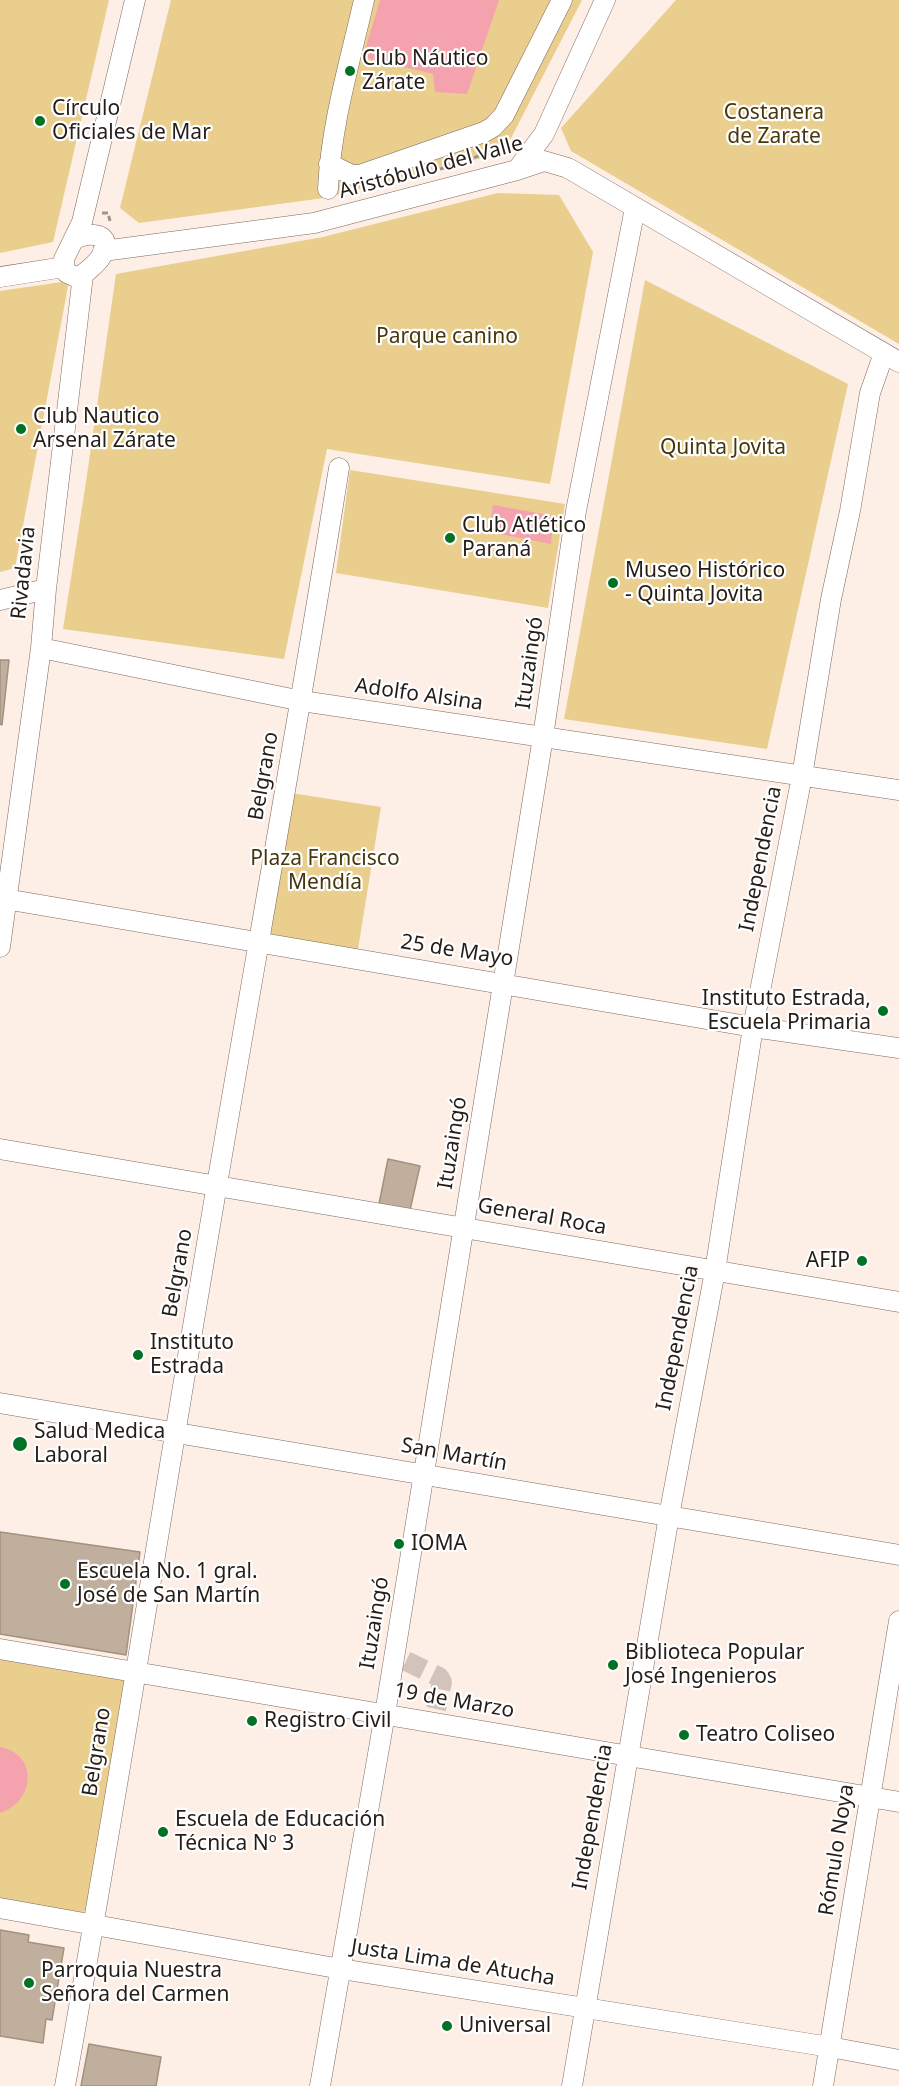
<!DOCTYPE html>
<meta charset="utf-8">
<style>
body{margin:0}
canvas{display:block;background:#fdeee6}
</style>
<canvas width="899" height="2086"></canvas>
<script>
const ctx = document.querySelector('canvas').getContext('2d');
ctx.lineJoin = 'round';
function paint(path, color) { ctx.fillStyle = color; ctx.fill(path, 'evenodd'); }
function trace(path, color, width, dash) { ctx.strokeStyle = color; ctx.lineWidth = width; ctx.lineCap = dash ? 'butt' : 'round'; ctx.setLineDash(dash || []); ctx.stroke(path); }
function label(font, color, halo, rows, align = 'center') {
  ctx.font = font + ' "Noto Sans",sans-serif'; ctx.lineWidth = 4.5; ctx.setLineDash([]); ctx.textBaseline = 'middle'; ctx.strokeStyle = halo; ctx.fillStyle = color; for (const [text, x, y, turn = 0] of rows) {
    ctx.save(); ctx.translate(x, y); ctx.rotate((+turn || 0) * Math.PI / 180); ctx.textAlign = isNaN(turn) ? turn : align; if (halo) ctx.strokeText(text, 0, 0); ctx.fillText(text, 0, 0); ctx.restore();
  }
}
paint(new Path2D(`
 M0,0h109l-56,242 -53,11z
 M171,0h411l-73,142 -12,12 -173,44 -185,25 -19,-15z
 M676,0h223v344l-328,-193 -10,-23z
 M498,193l61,2 34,57 -43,232 -223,-35 -43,210 -221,-30 23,-147 30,-208 207,-37z
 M645,280l203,104 -81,365 -203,-30z
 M69,281l-54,287 -15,4v-281z
 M350,470l215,34 -17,104 -212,-35z
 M291,793l90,14 -23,142 -90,-15z
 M0,1655l123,24 3,7 -35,219 -6,6 -8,3 -77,-12z`), '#e9ce8d');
paint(new Path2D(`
 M380,0h119l-32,94 -32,-2 -2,-18 -70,-17z
 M493,505l61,11 -3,28 -62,-12z
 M0,1747c39,7 35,55 0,66z`), '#f4a2ae');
const building = new Path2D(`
 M0,660h9l-7,65 -2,-1z
 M388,1159l32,7 -10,44 -31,-6z
 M0,1532l140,20 -14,103 -126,-21z
 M0,1930l29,5 -1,7 36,6 -12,72 -6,-1 -3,24 -43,-7z
 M89,2044l72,13 -5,29h-75z`);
paint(building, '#c1af9d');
trace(building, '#a2917f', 1.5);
trace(new Path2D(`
 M406,1661l33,16 3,5 -6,27`), '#d2c4bd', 20, [20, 10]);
const minor = new Path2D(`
 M329,164l23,11h8l124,-43 9,-5 11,-12 58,-115
 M517,170l27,-36 61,-134
 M328,189c3,-65 22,-127 36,-189
 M75,239c14,-8 39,-6 27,16 -4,8 -17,18 -24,23l-11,-5 -3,-6v-8l18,-37 53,-222
 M103,251l211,-28 203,-53 27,-9 24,7 331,194
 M0,277l64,-10
 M0,600l46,-11
 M41,648l261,53 597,89
 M0,898l753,129 146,21
 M0,947l41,-299 5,-59 37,-314
 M0,1149l899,153
 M0,1403l899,152
 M0,1649l899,153
 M0,1908l341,61 489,78 69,13
 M65,2086c49,-271 91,-542 137,-813 45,-269 94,-536 137,-805
 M320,2086l65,-372 158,-977 33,-226 59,-303
 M572,2086l97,-570 46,-245 38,-244 49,-251 29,-177 19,-88 20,-118 14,-40
 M823,2086l76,-465`);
trace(minor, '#7f695e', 21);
trace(new Path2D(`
 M423,175l91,-31
 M102,213h6l2,8`), '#9f938c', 3, [6, 3]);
trace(minor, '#fff', 20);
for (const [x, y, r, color] of [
 [350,71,6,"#017124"],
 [40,121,6,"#017124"],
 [21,429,6,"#017124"],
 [450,538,6,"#017124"],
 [613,583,6,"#017124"],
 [883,1011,6,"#017124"],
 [862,1261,6,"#017124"],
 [138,1355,6,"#017124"],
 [20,1444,8,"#017124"],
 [399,1544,6,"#017124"],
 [65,1584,6,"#017124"],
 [613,1665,6,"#017124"],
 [252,1721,6,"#017124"],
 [684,1735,6,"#017124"],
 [163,1832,6,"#017124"],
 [29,1983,6,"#017124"],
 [447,2026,6,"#017124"]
]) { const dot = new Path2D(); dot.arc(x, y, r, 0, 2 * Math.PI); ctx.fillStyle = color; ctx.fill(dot); trace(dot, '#fff', 2); }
label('21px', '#251d18', '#fff', [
 ["Club Náutico",362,59],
 ["Zárate",362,83],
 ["Círculo",52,109],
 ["Oficiales de Mar",52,133],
 ["Club Nautico",33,417],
 ["Arsenal Zárate",33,441],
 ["Club Atlético",462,526],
 ["Paraná",462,550],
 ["Museo Histórico",625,571],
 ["- Quinta Jovita",625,595],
 ["Instituto Estrada,",871,999,"right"],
 ["Escuela Primaria",871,1023,"right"],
 ["AFIP",850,1261,"right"],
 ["Instituto",150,1343],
 ["Estrada",150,1367],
 ["Salud Medica",34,1432],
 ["Laboral",34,1456],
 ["IOMA",411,1544],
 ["Escuela No. 1 gral.",77,1572],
 ["José de San Martín",77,1596],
 ["Biblioteca Popular",625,1653],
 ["José Ingenieros",625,1677],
 ["Registro Civil",264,1721],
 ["Teatro Coliseo",696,1735],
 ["Escuela de Educación",175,1820],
 ["Técnica Nº 3",175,1844],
 ["Parroquia Nuestra",41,1971],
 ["Señora del Carmen",41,1995],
 ["Universal",459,2026]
], 'left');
label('21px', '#47370d', '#fff', [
 ["Costanera",774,113],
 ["de Zarate",774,137],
 ["Parque canino",447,337],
 ["Quinta Jovita",723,448],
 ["Plaza Francisco",325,859],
 ["Mendía",325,883]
]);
label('21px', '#251d18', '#fff', [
 ["Aristóbulo del Valle",431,168,-15],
 ["Rivadavia",24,573,-84],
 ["Ituzaingó",530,663,-82],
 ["Adolfo Alsina",419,695,8],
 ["Belgrano",264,776,-80],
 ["Independencia",761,859,-79],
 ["25 de Mayo",457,951,9],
 ["Ituzaingó",453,1143,-81],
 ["General Roca",542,1217,10],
 ["Belgrano",178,1273,-80],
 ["Independencia",678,1338,-79],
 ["San Martín",454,1455,10],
 ["Ituzaingó",375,1623,-81],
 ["19 de Marzo",454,1701,10],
 ["Belgrano",97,1752,-81],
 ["Independencia",593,1817,-80],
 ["Rómulo Noya",837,1850,-81],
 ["Justa Lima de Atucha",453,1963,9]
]);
</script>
